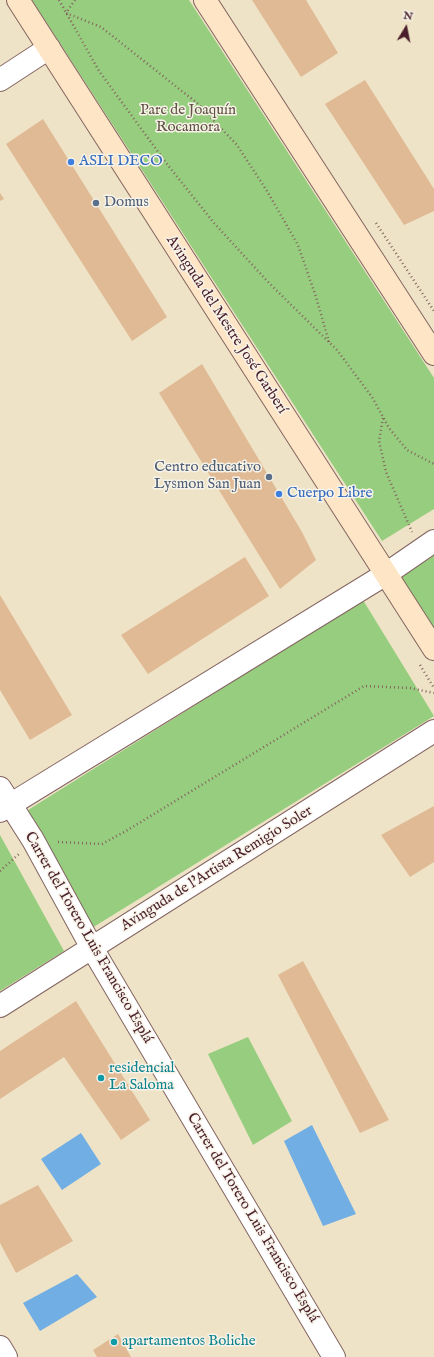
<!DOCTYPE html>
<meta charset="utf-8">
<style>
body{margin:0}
#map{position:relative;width:434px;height:1357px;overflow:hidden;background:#eee3c6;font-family:"IM FELL English",serif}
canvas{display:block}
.north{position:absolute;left:386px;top:8px;width:40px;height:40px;-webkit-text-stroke:3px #f7f3e8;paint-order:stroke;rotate:10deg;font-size:11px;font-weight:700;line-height:16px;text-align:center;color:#4a1f2b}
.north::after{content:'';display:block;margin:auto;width:14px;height:18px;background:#4a1f2b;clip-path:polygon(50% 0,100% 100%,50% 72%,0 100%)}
</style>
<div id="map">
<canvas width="434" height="1357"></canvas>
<div class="north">N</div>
</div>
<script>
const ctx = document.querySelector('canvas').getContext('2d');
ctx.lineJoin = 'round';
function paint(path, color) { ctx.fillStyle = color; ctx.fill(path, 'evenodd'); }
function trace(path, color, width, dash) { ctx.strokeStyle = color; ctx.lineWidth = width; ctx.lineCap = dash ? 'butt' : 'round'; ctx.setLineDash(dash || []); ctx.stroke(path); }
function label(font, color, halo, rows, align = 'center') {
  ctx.font = font + ' "IM FELL English",serif'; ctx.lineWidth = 3; ctx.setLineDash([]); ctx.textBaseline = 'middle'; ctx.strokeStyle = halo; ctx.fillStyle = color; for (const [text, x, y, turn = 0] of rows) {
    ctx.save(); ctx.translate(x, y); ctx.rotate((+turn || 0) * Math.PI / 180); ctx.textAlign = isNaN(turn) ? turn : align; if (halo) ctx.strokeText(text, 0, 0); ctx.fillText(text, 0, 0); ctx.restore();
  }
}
paint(new Path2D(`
 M32,0h157l245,378v131l-52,32z
 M434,552v81l-36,-58z
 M363,600l71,116 -342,212 -64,-118z
 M0,835l64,116 -64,40z
 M248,1037l44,84 -39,24 -45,-91z`), '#97cd7e');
paint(new Path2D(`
 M312,1125l44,89 -33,12 -39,-85z
 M81,1133l20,31 -39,26 -21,-31z
 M77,1274l20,23 -57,34 -17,-28z`), '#71aee3');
paint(new Path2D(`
 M252,0h54l32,53 -37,24z
 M365,80l69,109v22l-30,14 -79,-121z
 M43,119l124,198 -35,24 -126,-197z
 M0,193l4,6 -4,2z
 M202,364l100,168 14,28 -36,29 -121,-196z
 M245,557l24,39 -121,78 -27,-39z
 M0,595l72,120 -42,25 -30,-50z
 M434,806v56l-24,15 -29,-42z
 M303,961l86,159 -29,13 -82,-158z
 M76,1001l74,119 -29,20 -57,-83 -64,42v-48z
 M38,1185l35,56 -57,32 -16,-30v-38z
 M118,1334l13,23h-34l-4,-7z`), '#e0ba95');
const street = new Path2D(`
 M0,80l49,-32
 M0,788l33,52 59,108 242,409
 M0,811l386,-237 48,-33
 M0,1006l434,-275
 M0,1347l6,10`);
const secondary = new Path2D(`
 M18,0l416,649
 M205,0l229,354`);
trace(street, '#836461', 24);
trace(secondary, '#836461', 24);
trace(new Path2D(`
 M59,0l40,71 68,93 47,59 55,60 68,67 35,47 17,31 18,22 27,14
 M75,0l-9,13 35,14 96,76 40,42 30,46 31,54 18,52 13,45
 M376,223l58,88
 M383,418l-4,23 7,31 26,60
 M420,665l14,23
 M58,842l44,2 24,-13 238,-145 46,2 24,5
 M0,871l19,-17`), '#836461', 2.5, [1, 3]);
trace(street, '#fff', 22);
trace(secondary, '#fde5c5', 22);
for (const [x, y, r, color] of [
 [71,162,4,"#3f7fe0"],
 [96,203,4,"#5c6f8a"],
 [269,477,4,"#5c6f8a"],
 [279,494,4,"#3f7fe0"],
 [101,1078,4,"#0f9aa8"],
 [114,1342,4,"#0f9aa8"]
]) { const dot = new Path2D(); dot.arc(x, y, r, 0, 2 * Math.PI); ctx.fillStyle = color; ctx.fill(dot); trace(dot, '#f7f3e8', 1.5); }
label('15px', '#615344', '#f7f3e8', [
 ["Parc de Joaquín",188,111],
 ["Rocamora",188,128]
]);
label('15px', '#366cbe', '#f7f3e8', [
 ["ASLI DECO",79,162],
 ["Cuerpo Libre",287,494]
], 'left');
label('15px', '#4e5e75', '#f7f3e8', [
 ["Domus",104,203],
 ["Centro educativo",261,468,"right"],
 ["Lysmon San Juan",261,485,"right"]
], 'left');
label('15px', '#4a1f2b', '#f7f3e8', [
 ["Avinguda del Mestre José Garberí",226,325,57],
 ["Avinguda de l'Artista Remigio Soler",217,869,-32],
 ["Carrer del Torero Luis Francisco Esplá",88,938,60],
 ["Carrer del Torero Luis Francisco Esplá",252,1218,59]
]);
label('15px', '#0d838f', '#f7f3e8', [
 ["residencial",109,1069],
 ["La Saloma",109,1086],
 ["apartamentos Boliche",122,1342]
], 'left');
</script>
